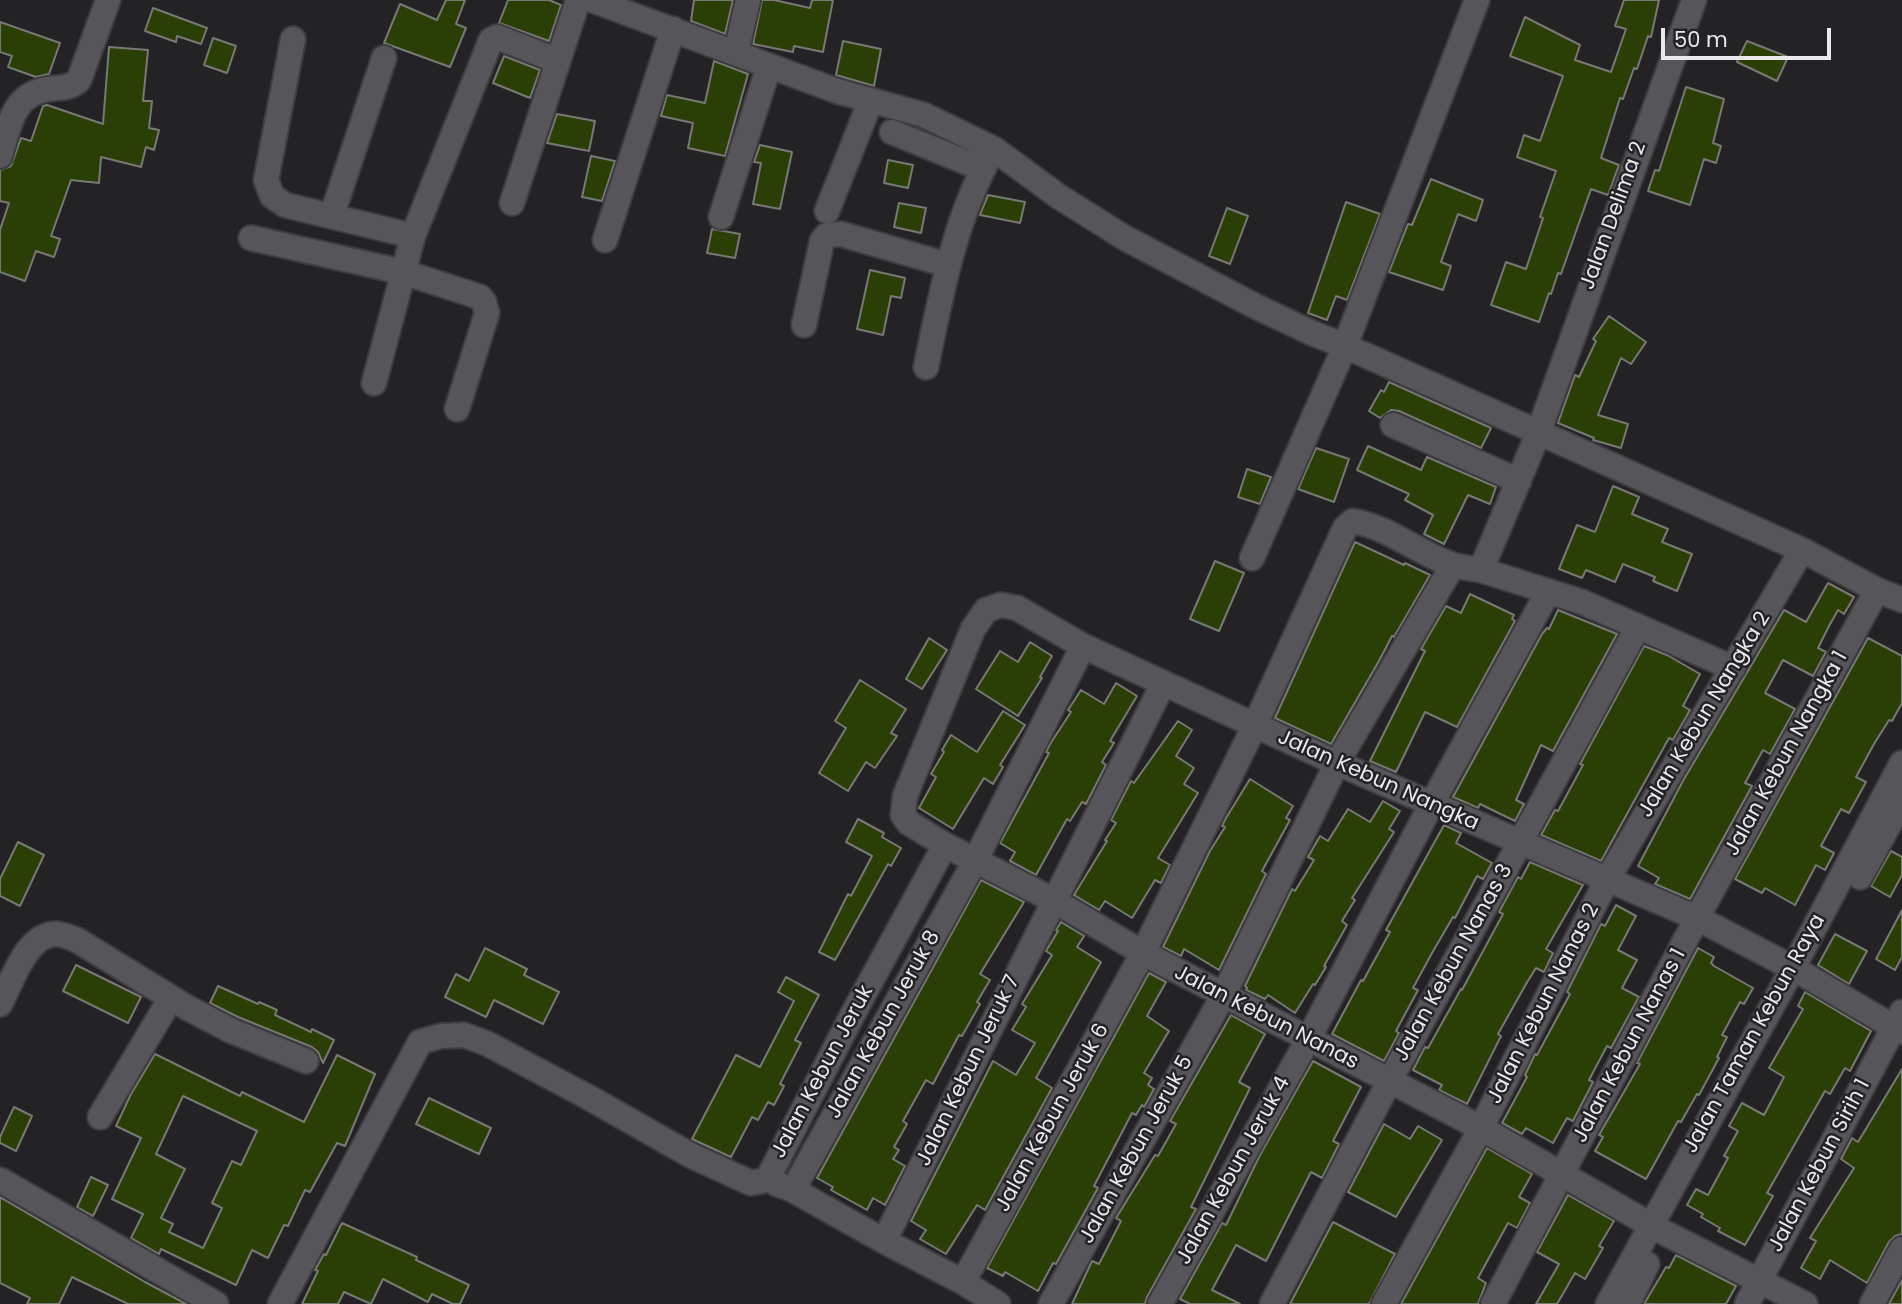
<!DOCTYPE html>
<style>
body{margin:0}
#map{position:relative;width:1902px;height:1304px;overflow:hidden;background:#232326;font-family:Poppins,sans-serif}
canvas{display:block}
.scale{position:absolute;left:1661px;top:28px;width:170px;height:32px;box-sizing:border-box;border:4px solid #eaeaed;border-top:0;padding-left:9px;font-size:21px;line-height:24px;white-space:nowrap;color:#eaeaed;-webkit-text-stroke:5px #232326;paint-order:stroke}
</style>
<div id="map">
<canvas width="1902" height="1304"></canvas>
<div class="scale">50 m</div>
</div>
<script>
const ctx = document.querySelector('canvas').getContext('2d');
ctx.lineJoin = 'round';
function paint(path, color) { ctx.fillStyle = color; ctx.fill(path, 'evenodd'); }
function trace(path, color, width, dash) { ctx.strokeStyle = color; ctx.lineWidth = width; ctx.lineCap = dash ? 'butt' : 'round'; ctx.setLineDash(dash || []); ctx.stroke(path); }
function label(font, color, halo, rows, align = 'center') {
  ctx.font = font + ' Poppins,sans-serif'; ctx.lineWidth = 5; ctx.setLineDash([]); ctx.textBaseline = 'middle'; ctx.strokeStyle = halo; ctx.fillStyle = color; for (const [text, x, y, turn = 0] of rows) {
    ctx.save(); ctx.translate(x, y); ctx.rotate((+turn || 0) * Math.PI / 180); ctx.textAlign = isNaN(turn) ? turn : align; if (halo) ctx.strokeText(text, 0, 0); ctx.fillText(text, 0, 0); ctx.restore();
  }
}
const building = new Path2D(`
 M446,0h19l-9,24 10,4 -16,39 -66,-24 16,-39 37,16z
 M508,0h41l12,5 -12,36 -50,-18z
 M694,0h39l-8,34 -34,-13z
 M762,0h12l36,8 2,-8h21l-10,52 -29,-6 -1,6 -40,-8z
 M1624,0h35l-8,37 -3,-1 -11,33 -3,-1 -11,31 -3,-1 -19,60 18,7 -11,30 -17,-6 -30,85 -3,-1 -7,21 -2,-1 -10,29 -48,-17 15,-43 20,7 17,-51 -3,-1 16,-46 -39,-14 7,-22 16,6 23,-65 -53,-20 15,-39 55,28 -5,15 36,12 15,-43 -11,-3z
 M153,8l54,20 -6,16 -24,-8 -1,6 -31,-11z
 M0,22l60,21 -11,31 -13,3 -28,-10 4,-11 -12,-4z
 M213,38l23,8 -9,27 -23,-8z
 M843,41l38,8 -7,37 -38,-11z
 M1747,41l41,16 -11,24 -40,-19z
 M109,47l39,3 -5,51h9l-3,27 10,2 -5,20 -8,-3 -5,20 -40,-10 -2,26 -28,-3 -20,56 9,3 -6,18 -18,-6 -11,30 -25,-9v-42l9,-27 -9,-2v-31l11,-4 10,-28 10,3 12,-35 4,-1 56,19z
 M504,56l36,14 -10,28 -37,-15z
 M714,61l34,13 -23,82 -37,-8 5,-25 -32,-7 6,-21 38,8z
 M1686,87l38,12 -11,44 8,3 -5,17 -12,-4 -14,46 -42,-14 7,-21 4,1z
 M557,114l38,7 -6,30 -42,-8z
 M760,145l32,7 -12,57 -27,-5 8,-41 -7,-1z
 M591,156l24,5 -13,40 -20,-4z
 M888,160l25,5 -5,23 -24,-5z
 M1431,179l52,21 -7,21 -18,-7 -17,48 10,4 -8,24 -54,-18 19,-48 4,1z
 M988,195l37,7 -5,21 -40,-8z
 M1346,202l34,12 -33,86 -11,-4 -9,24 -19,-7z
 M899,203l27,5 -5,25 -27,-6z
 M1227,208l21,8 -18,48 -21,-8z
 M712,229l28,5 -5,24 -28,-5z
 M870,270l35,8 -4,20 -10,-2 -8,39 -26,-6z
 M1609,316l37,26 -15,22 -10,-6 -23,57 30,9 -7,24 -28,-8 1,-2 -36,-15 17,-48 4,2 17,-36 -3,-2z
 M1389,382l102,46 -10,20 -82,-37 -8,-1 -11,8 -11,-7 12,-21 3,2z
 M1368,446l53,24 6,-13 69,30 -6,17 -22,-9 -24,49 -20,-10 9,-19 -28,-15 4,-6 -52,-24z
 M1316,448l33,11 -15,43 -36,-13z
 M1247,469l24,8 -11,27 -22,-7z
 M1613,486l26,11 -7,17 36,15 -6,13 30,12 -15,37 -24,-10 2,-4 -32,-13 -8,18 -29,-12 -4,8 -23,-9 18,-44 18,7z
 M1355,542l49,23 1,-2 25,12 -36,62 -2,-1 -13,25 -48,83 -56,-26z
 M1215,561l29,12 -25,58 -29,-12z
 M1828,583l26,14 -10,17 -6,-4 -9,16 -11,22 8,4 -13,24 -30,-16 -18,33 30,16 -25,45 -7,-4 -18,33 7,3 -62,113 -35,-15 4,-6 -21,-12 46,-87 100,-169 22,12z
 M1470,594l44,21 -2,4 3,2 -58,106 -32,-15 -29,60 -26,-11 55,-110 -4,-2 25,-43 15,7z
 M1558,610l59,24 -64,117 -12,-6 -25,55 8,4 -9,17 -35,-17 -2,4 -25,-11 89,-163 5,-6 2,1z
 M929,638l18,12 -25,39 -16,-10z
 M1868,638l34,18v47l-10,18 -3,-1 -15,24 -18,33 10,5 -17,31 -8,-4 -20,37 13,7 -9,17 -9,-5 -21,40 -30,-17 -3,5 -27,-14z
 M1030,642l22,14 -12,21 2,1 -24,38 -42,-27 24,-38 18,11z
 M1644,646l23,9 33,19 -17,32 7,4 -17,30 -4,-2 -68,123 -60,-26 14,-25 3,1 25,-46 -3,-1z
 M860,680l46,29 -15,24 6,3 -22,32 -9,-6 -18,29 -29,-18 27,-45 -11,-7z
 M1116,683l21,13 -27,45 4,2 -12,19 4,3 -20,39 -4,-2 -12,19 -3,-2 -31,56 -26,-14 5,-9 -15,-9 49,-90 -3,-1 4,-8 21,-32 -3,-2 13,-20 23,14z
 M1003,711l22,14 -25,40 3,2 -10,17 -9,-6 -31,51 -34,-21 17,-31 -5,-3 13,-22 -2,-2 9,-15 26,17z
 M1178,721l14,9 -16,26 18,12 -10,16 14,9 -40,65 12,7 -9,18 -6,-3 -23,38 -27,-17 -6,9 -25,-15 33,-54 -2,-1 11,-17 -5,-3 20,-39 3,2z
 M1250,779l43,27 -7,12 4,2 -28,51 4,3 -47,96 -35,-21 -3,7 -18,-9 47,-96 15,-24 -3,-1 4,-8z
 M1383,801l17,10 -11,18 5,3 -42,66 3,2 -13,21 5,4 -23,41 2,1 -11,18 -2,-1 -18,29 -27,-18 -3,4 -19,-9 1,-2 -2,-2 47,-97 3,2 19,-31 -6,-3 12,-21 8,5 20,-32 22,13z
 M858,819l26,14 -2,4 19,11 -10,18 -3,-2 -53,96 -16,-8 29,-58 3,2 21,-40 -26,-14z
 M1444,825l17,8 -5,10 36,20 -9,16 -6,-3 -22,42 -2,-1 -21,36 -19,35 5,2 -22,41 3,2 -15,28 -52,-27 29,-54 2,1 27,-49 -4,-2z
 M18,842l26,13 -24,51 -20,-10v-17z
 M1891,851l11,6v18l-12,22 -19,-11z
 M1530,862l53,23 -37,64 7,4 -9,19 -8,-4 -10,16 -28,50 3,2 -34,68 -28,-14 3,-5 -29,-15 12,-23 3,1 33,-59 1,1 41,-76 -4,-2 19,-35 3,2z
 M981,880l43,22 -44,72 10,6 -13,22 3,2 -18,32 -3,-1 -26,49 -7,-4 -23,41 4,3 -13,23 5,3 -6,9 12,7 -20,39 -12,-7 -6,12 -36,-20 2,-3 -16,-9z
 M1616,905l20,11 -18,34 19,10 -15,28 17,9 -28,51 -4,-2 -18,34 4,2 -20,39 -6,-3 -14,25 -27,-15 -4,6 -20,-11 25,-46 -2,-2 10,-21 2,1 33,-61 -3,-2 34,-68 4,2z
 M1902,910v47l-7,13 -19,-11z
 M1061,922l23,14 -7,11 24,15 -65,116 16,10 -67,122 -8,-5 -31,49 -26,-15 6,-9 -15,-9 82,-160 23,14 19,-32 -23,-13 14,-23 -4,-3 30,-49 -6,-4 12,-20 -2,-1z
 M1835,934l32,17 -18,33 -31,-19z
 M485,948l42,21 -3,6 35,17 -16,32 -49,-24 -8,17 -41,-20 11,-23 13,7z
 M1698,948l16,9 -3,6 3,3 39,22 -9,16 -4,-2 -18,33 5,2 -10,20 2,1 -20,37 -2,-1 -16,28 -3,-1 -32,58 -51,-28 8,-14 -4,-2 41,-71 -3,-1z
 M76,965l65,32 -13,26 -65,-32z
 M1149,973l17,9 -19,34 22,15 -25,42 8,5 -4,7 6,4 -10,18 -2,-2 -6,10 -4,-2 -38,73 4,2 -42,76 -3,-1 -15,28 -33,-19 -2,4 -16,-8z
 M786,977l33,18 -24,45 6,3 -21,41 4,2 -10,19 -6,-3 -10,18 -6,-3 -21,40 -39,-18 44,-84 24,12 34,-66 -16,-9z
 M218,986l40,18 1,-2 18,8 -2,5 36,17 1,-3 22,11 -11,23 -5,-11 -6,-5 -74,-30 -28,-14z
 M1805,992l66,39 -21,40 -5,-3 -15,26 -5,-3 -58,102 6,3 -28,49 -27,-14 2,-3 -19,-11 2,-3 -16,-9 9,-16 12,6 20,-37 -4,-2 14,-25 -9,-5 13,-23 22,12 20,-38 -15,-9 34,-59 -5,-3z
 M1231,1015l34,19 -26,48 11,6 -59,119 5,2 -49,88 -2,7h-73l20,-43 7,3 22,-43 -5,-3 39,-63 3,1 18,-32 -6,-3z
 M155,1054l85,42 2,-4 62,30 33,-67 38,19 -30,72 -8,-3 -27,49 -5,-2 -17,36 -4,-1 -16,33 -16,-8 -16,35 -75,-36 -2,5 -28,-16 12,-24 -31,-15 29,-61 -25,-12 15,-32zM183,1096l74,35 -16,34 -9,-4 -20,42 10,5 -19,40 -34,-16 4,-8 -12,-6 24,-49 -29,-15z
 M1313,1061l48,26 -28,54 6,3 -17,34 -11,-6 -45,89 -30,-16 -24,45 28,14h-50l-10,-5 42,-76 4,2 34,-70z
 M1902,1069v165l-7,2 -6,6 -22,41 -37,-23 -10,19 -19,-11 15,-27 -6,-3 44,-70 -13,-9 11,-21 6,4z
 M429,1098l62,30 -12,26 -63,-30z
 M14,1107l18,9 -16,35 -16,-8v-6z
 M1384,1124l26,15 8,-13 24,14 -46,77 -48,-25z
 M1487,1148l45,26 -13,23 11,6 -13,25 -9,-5 -30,55 8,5 -8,21h-77z
 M91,1177l17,8 -15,31 -16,-9z
 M1568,1195l46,26 -15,25 4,2 -18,31 -10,-6 -18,31h-21l23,-40 -22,-12z
 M0,1197l145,85 41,22h-58l-56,-27 -13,27h-32l3,-6 -30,-15z
 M1333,1222l62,32 -26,50h-79z
 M342,1223l75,34 -1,3 53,25 -9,19h-7l-21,-10 -4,8 -45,-23 -12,25 -27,-12 -6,12h-36l16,-33 -3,-1 9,-16 2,1z
 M1676,1255l60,31 -10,18h-82l22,-37 3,1z
 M1902,1280v24h-13z`);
paint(building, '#2b3e06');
trace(building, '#777975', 2);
const street = new Path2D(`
 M592,0l245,91 87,24 70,34 64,47 67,42 130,68 57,27 33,13 457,204 75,40 25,10
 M293,39l-27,141 6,16 13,9 128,31 78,-196 6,-3 61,24
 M736,53l12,-53
 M892,132l91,37
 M0,156c9,-29 12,-62 48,-67 12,-2 21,0 31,-9l29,-80
 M512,203l66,-203
 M827,211l44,-111
 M332,215l52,-157
 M721,217l48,-151
 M251,238l152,34 77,25 4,5 3,11 -30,96
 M605,240l68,-211
 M804,325l18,-84 5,-6 14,-1 107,31
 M926,367c15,-73 30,-154 68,-218
 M374,383l39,-147
 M1393,425l126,56
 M1252,558l93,-212 132,-346
 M1481,570l101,32 151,66
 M1860,877l42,-76
 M0,1004c12,-22 26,-70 56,-70 7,0 15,4 21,6l109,67 46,24 74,30
 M100,1117l71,-119
 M0,1180l216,124
 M767,1180l87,-168 91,-167
 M777,1184l16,6 91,51 79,41 35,22
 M793,1190l182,-329 108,-215
 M884,1241l279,-557
 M963,1282l180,-329 112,-228 90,-197 8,-7c38,7 66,33 100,44 9,3 19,3 28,5l57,-136 156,-434
 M280,1304l140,-262 21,-6 23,-1 24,9 100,53 104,59 59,27 16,-3
 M1051,1304l172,-308 114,-233 116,-198
 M1160,1304l149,-266 122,-233 117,-213
 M1272,1304l117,-222 249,-455
 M1384,1304l97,-176 126,-248 195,-330
 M1493,1304l204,-386 180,-328
 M1608,1304l185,-336 109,-205
 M1628,1304l19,-40
 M1747,1304l155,-292
 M1805,1304l-142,-72 -182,-104 -338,-175 -90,-53 -108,-55 -36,-22 -6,-8 2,-19 68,-167 13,-19 15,-5 16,3 66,38 254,117 360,155 96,50 109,64
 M1872,1304l30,-55`);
trace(street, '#3d3d40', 28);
trace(street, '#56565a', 24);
label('21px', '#eaeaed', '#232326', [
 ["Jalan Delima 2",1614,216,-70],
 ["Jalan Kebun Nangka 2",1705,715,-59],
 ["Jalan Kebun Nangka 1",1787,754,-61],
 ["Jalan Kebun Nangka",1378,781,24],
 ["Jalan Kebun Nanas 3",1454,963,-61],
 ["Jalan Kebun Nanas 2",1544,1004,-63],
 ["Jalan Kebun Nanas",1266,1018,27],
 ["Jalan Kebun Jeruk 8",884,1025,-61],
 ["Jalan Taman Kebun Raya",1755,1034,-61],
 ["Jalan Kebun Nanas 1",1630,1046,-62],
 ["Jalan Kebun Jeruk 7",969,1071,-64],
 ["Jalan Kebun Jeruk",823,1072,-62],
 ["Jalan Kebun Jeruk 6",1053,1118,-61],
 ["Jalan Kebun Jeruk 5",1137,1150,-61],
 ["Jalan Kebun Sirih 1",1820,1166,-62],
 ["Jalan Kebun Jeruk 4",1234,1171,-61]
]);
</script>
